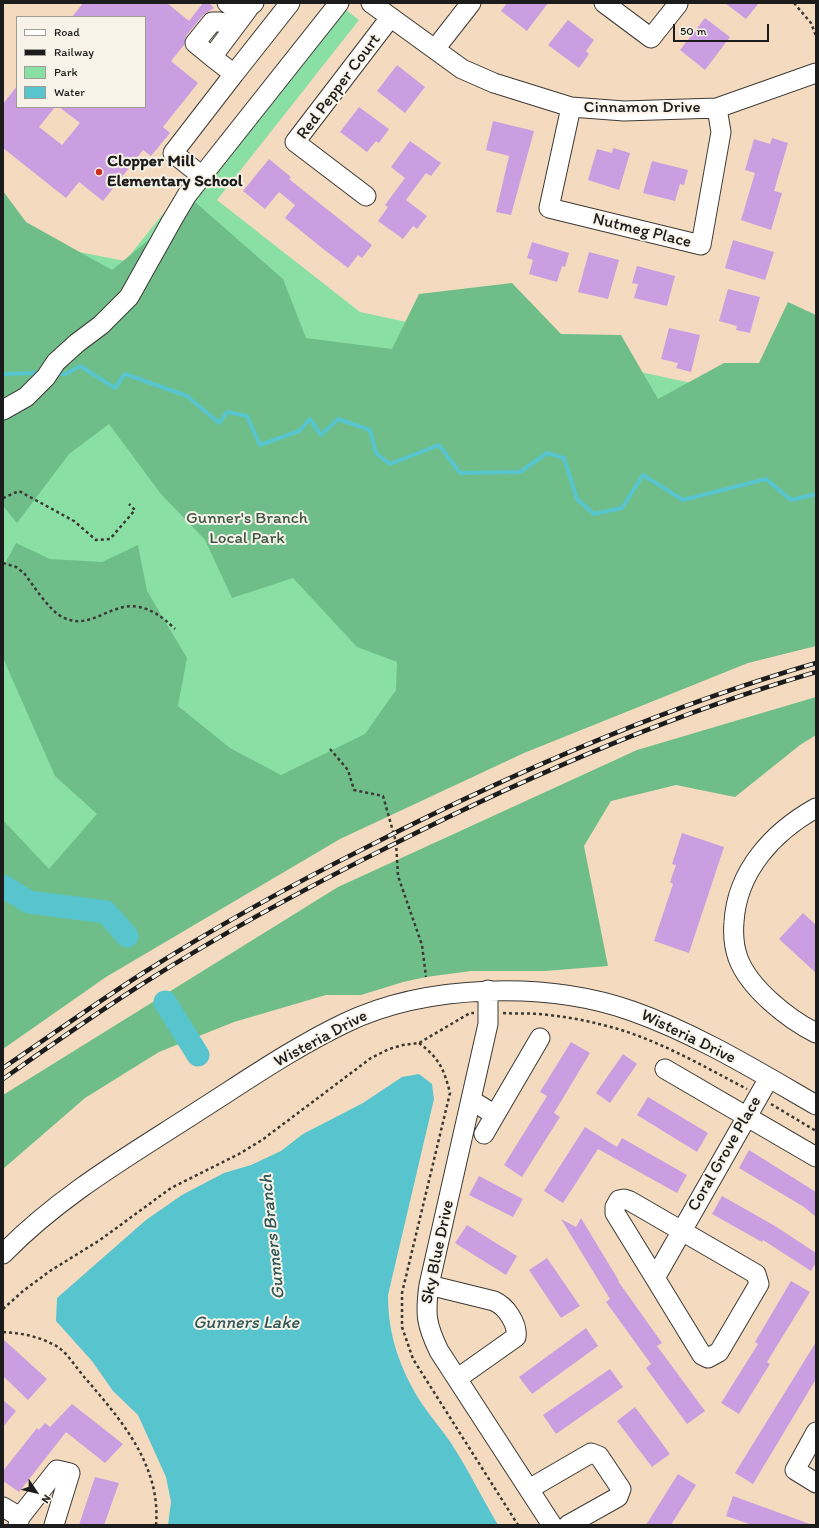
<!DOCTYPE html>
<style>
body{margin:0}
#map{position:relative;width:819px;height:1528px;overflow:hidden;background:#f4dbbf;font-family:Itim,sans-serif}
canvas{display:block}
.frame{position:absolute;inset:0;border:4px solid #1c1c1c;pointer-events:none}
.legend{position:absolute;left:16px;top:16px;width:130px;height:92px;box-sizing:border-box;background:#f7f3e8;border:1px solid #9f9d96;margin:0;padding:5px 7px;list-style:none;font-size:12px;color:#1c1c1c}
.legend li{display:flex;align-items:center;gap:8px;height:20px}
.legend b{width:20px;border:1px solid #9f9d96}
.north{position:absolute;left:16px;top:1472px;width:40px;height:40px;-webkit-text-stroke:3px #f7f3e8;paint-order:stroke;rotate:125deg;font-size:11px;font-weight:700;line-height:16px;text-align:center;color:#1c1c1c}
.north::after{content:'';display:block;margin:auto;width:14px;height:18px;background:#1c1c1c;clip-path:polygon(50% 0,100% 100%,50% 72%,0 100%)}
.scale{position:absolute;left:673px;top:24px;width:96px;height:18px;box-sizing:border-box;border:2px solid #1c1c1c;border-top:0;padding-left:5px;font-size:12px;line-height:14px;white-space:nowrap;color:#1c1c1c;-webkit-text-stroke:3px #f7f3e8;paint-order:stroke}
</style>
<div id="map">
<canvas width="819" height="1528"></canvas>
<div class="frame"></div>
<ul class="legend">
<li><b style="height:5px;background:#fff"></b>Road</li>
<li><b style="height:5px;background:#1c1c1c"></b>Railway</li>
<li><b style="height:11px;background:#8ae0a4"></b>Park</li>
<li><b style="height:11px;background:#57c4ce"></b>Water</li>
</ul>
<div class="north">N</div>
<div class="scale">50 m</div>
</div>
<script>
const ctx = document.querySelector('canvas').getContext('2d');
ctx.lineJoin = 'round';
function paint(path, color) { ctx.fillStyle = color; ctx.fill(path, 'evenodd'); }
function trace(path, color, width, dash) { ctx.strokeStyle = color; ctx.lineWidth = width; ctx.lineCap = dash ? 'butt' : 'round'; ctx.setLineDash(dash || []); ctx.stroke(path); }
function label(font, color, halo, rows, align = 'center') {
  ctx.font = font + ' Itim,sans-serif'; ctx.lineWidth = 4; ctx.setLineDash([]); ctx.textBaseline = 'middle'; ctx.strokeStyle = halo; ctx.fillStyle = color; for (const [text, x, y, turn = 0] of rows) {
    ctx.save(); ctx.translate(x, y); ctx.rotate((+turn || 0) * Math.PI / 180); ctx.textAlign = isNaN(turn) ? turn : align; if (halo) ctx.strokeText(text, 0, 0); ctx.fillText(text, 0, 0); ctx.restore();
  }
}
paint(new Path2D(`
 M333,3h4l22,17 -142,180 143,112 397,85 59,232 -813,321v-713l122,24z`), '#8ae0a4');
paint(new Path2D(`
 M3,191l23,31 86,48 83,-68 88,77 23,59 86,11 27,-55 93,-11 49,51 60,1 37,64 66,-36h35l29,-61 28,13v331l-68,17 -224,90 -184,86 -234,138 -103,72v-229l46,49 48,-55 -42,-38 -52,-118v-91l13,-24 34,16 52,3 36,-17 9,46 40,67 -9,48 52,42 51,27 84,-41 31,-44 1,-28 -40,-15 -64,-69 -61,20 -27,-58 -44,-46 -52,-70 -40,30 -52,69 -14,-17z
 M816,697v38l-16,10 -65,52 -59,-12 -65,16 -27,45 24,120 -63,5h-74l-45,6 -23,5 -42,13h-35l-92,27 -75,30 -74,46 -82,71v-74l335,-208 299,-137z`), '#6fbe8a');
paint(new Path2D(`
 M419,1074l13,10 2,15 -46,196c0,41 12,74 34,109 9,13 20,26 29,39 17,26 31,55 47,82h-330l3,-23 -5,-25 -28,-62 -25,-24 -21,-30 -36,-40 1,-23 89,-78 36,-25 42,-22 27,-8 30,-14 22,-17 60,-31 39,-26z`), '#57c4ce');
trace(new Path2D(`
 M3,374l34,-1
 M60,374h6l14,-8 35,22 10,-14 62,22 32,27 8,-11 20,4 13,29 39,-14 11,-12 11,16 17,-16 32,11 6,23 14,11 49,-19 21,28 60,-1 27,-19 17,5 13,41 17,15 28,-6 21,-33 40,25 83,-21 25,21 25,-6`), '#57c4ce', 4);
trace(new Path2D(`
 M3,886l26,16 77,10 21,24
 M165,1002l33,53`), '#57c4ce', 23);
paint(new Path2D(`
 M83,3h84l22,18 14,-18h6l5,5 -11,7 -17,21 -2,9 -13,16 27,22 -35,44 7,6 -19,23 -8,-6 -40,51 -24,-19 -13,16 -63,-50v-44l14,-18v21h38l-16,20 23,18 18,-22 -21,-16h86v-90h-73z
 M507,3h41l-21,28 -26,-20z
 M725,3h34l-13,16z
 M705,18l25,19 -25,33 -25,-20z
 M568,20l26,20 -8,11 3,3 -10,14 -31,-23z
 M397,65l28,22 -20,26 -28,-22z
 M359,107l30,22 -10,14 -3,-2 -9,11 -27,-20z
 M493,121l41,10 -23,84 -15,-3 13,-56 -23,-6z
 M772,138l16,5 -14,48 8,2 -11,37 -30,-10 14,-47 -10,-3 9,-31 16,5z
 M410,141l31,22 -10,13 -5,-3 -20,27 21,16 -10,13 -4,-3 -10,13 -25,-18 10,-14 -3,-2 20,-27 -14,-11z
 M613,148l17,5 -11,37 -31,-10 9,-31 15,4z
 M269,159l22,18 -2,2 83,66 -10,13 -4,-3 -10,13 -26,-20 -37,-30 10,-13 -16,-13 -14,17 -22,-18z
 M652,161l36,9 -4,15 -4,-1 -5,17 -32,-8z
 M733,240l41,12 -9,28 -40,-12z
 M532,242l37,11 -4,14 -3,-1 -5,16 -28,-8 4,-14 -6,-2z
 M589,252l30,8 -11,39 -30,-7z
 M637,266l38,10 -8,30 -33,-8 4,-14 -6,-1z
 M728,289l32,8 -10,36 -14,-3 1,-4 -18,-5z
 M669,328l31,7 -9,37 -15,-4 2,-5 -17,-4z
 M682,833l42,14 -35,106 -35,-12 19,-57 -3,-2 6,-17 -4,-1z
 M803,913l13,12v48l-37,-34z
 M571,1042l19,11 -36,60 6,4 -38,60 -18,-12 43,-69 -7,-4z
 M623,1054l14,10 -27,39 -14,-10z
 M648,1097l60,36 -11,19 -60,-37z
 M585,1127l32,20 5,-9 65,37 -10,18 -79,-44 -35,54 -19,-12z
 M749,1150l67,42v25l-12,-10 -65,-39z
 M479,1176l44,23 -10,18 -44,-22z
 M722,1196l53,30 41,27v10l-5,8 -48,-31 -1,2 -50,-28z
 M581,1218l38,63h-1l44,62 -5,3 48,65 -18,13 -41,-56 5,-4 -45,-62 4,-3 -49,-80 15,8z
 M467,1225l50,31 -11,19 -51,-32z
 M547,1258l33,48 -19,12 -32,-48z
 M791,1281l19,11 -43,70 3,2 -31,50 -18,-11 37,-59 -3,-2z
 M586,1328l12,18 -66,48 -13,-17z
 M3,1339l44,40 -19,21 -25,-24z
 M816,1342v37l-63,105 -18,-11z
 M610,1369l13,18 -67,47 -13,-19z
 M3,1400l13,11 -13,16z
 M72,1404l51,40 -18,19 -39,-31 -47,60 -16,-11v-10l34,-43 2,2 6,-7 5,4z
 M635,1407l35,47 -18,13 -35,-46z
 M678,1474l18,11 -25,40h-25z
 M95,1477l24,6 -15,42h-25z
 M733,1496l77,28v1h-58l-26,-9z`), '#cb9ee1');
const minor = new Path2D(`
 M227,3c9,8 17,9 27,0
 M371,3l91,66 32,14 77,24 53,4 93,-3 99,-35
 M604,3l47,35 27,-34 -2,-1
 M248,9l-36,48 22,17 -61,79 29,23 137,-173
 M435,49l36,-46
 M212,57l-17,-14 17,-21h8l15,3
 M234,74l56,-71
 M571,107l-22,101 152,37 20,-113 -4,-24
 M366,196l-71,-54 95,-124
 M3,410l23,-13 20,-20 10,-15 21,-19 24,-18 28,-28 42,-75 16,-27 15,-19
 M816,808c-43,24 -79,63 -82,114 -1,12 0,25 4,36 11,30 50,61 78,75
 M488,990v34l-59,261c-4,29 -3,39 10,66l113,174
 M665,1069l151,88
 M471,1100l24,15 45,-77
 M484,1134l11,-19
 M3,1254c58,-60 131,-101 200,-146 47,-30 92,-61 142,-85 81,-39 202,-42 287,-12 65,23 125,60 184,94
 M655,1278l-40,-65v-6l4,-7 5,-1 6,2 126,73 3,10 -40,68 -11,6 -6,-3 -47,-77c38,-67 76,-133 114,-200
 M429,1285l65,16c12,5 24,23 22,36l-58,41
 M816,1432l-21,38 21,13
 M529,1489l62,-36 8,3 22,33 -3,8 -50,28
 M3,1507l17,10
 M18,1525l2,-8 37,-47 13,3 -16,52`);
trace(minor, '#3c3934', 21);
trace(new Path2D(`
 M794,3l17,20 5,13
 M3,498l16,-7 55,30 22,19 14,-1 25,-29 -6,-6
 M3,563l13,4 8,6c9,12 25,37 38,44 39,20 59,-42 113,12
 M330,749l18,21 6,20 29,6 13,46 2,34 24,69 4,32
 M503,1013c12,1 24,0 36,1 21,2 41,5 60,10 53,12 100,40 148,65
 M419,1043c20,15 25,26 31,50l-48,200v34l11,32 105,166
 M771,1104l45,27
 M3,1309l20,-18 27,-20 50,-31 71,-52 68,-34 23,-14 109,-82 18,-9 14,-4 16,-2 51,-30h4
 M3,1332c20,1 38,5 55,15 10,7 19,22 28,32 36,42 75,87 70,146`), '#3c3934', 2.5, [3, 3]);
trace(minor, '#fff', 19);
const rail = new Path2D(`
 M3,1068c47,-32 93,-65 140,-95 74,-47 150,-89 228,-128 143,-73 291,-137 445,-182
 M3,1079c48,-34 95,-67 144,-98 79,-50 161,-94 245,-136 136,-69 277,-130 424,-173`);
trace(rail, '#1c1c1c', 4.5);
trace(rail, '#f7f3e8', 3, [9]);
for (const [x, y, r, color] of [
 [99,172,4,"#c8321e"]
]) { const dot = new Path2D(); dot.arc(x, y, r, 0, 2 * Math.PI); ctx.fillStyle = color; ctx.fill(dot); trace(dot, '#f7f3e8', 1.5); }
label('17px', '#1c1c1c', '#f7f3e8', [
 ["Red Pepper Court",339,87,-53],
 ["Cinnamon Drive",642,108],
 ["Nutmeg Place",642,231,14],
 ["Wisteria Drive",688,1037,26],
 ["Wisteria Drive",321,1039,-28],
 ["Coral Grove Place",725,1154,-60],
 ["Sky Blue Drive",438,1252,-78]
]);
label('bold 17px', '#1c1c1c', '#f7f3e8', [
 ["Clopper Mill",107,162],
 ["Elementary School",107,182]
], 'left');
label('17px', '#3d5745', '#f7f3e8', [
 ["Gunner's Branch",247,519],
 ["Local Park",247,539]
]);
label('italic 18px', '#31575a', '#f7f3e8', [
 ["Gunners Branch",273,1237,-96],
 ["Gunners Lake",246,1323]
]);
</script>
